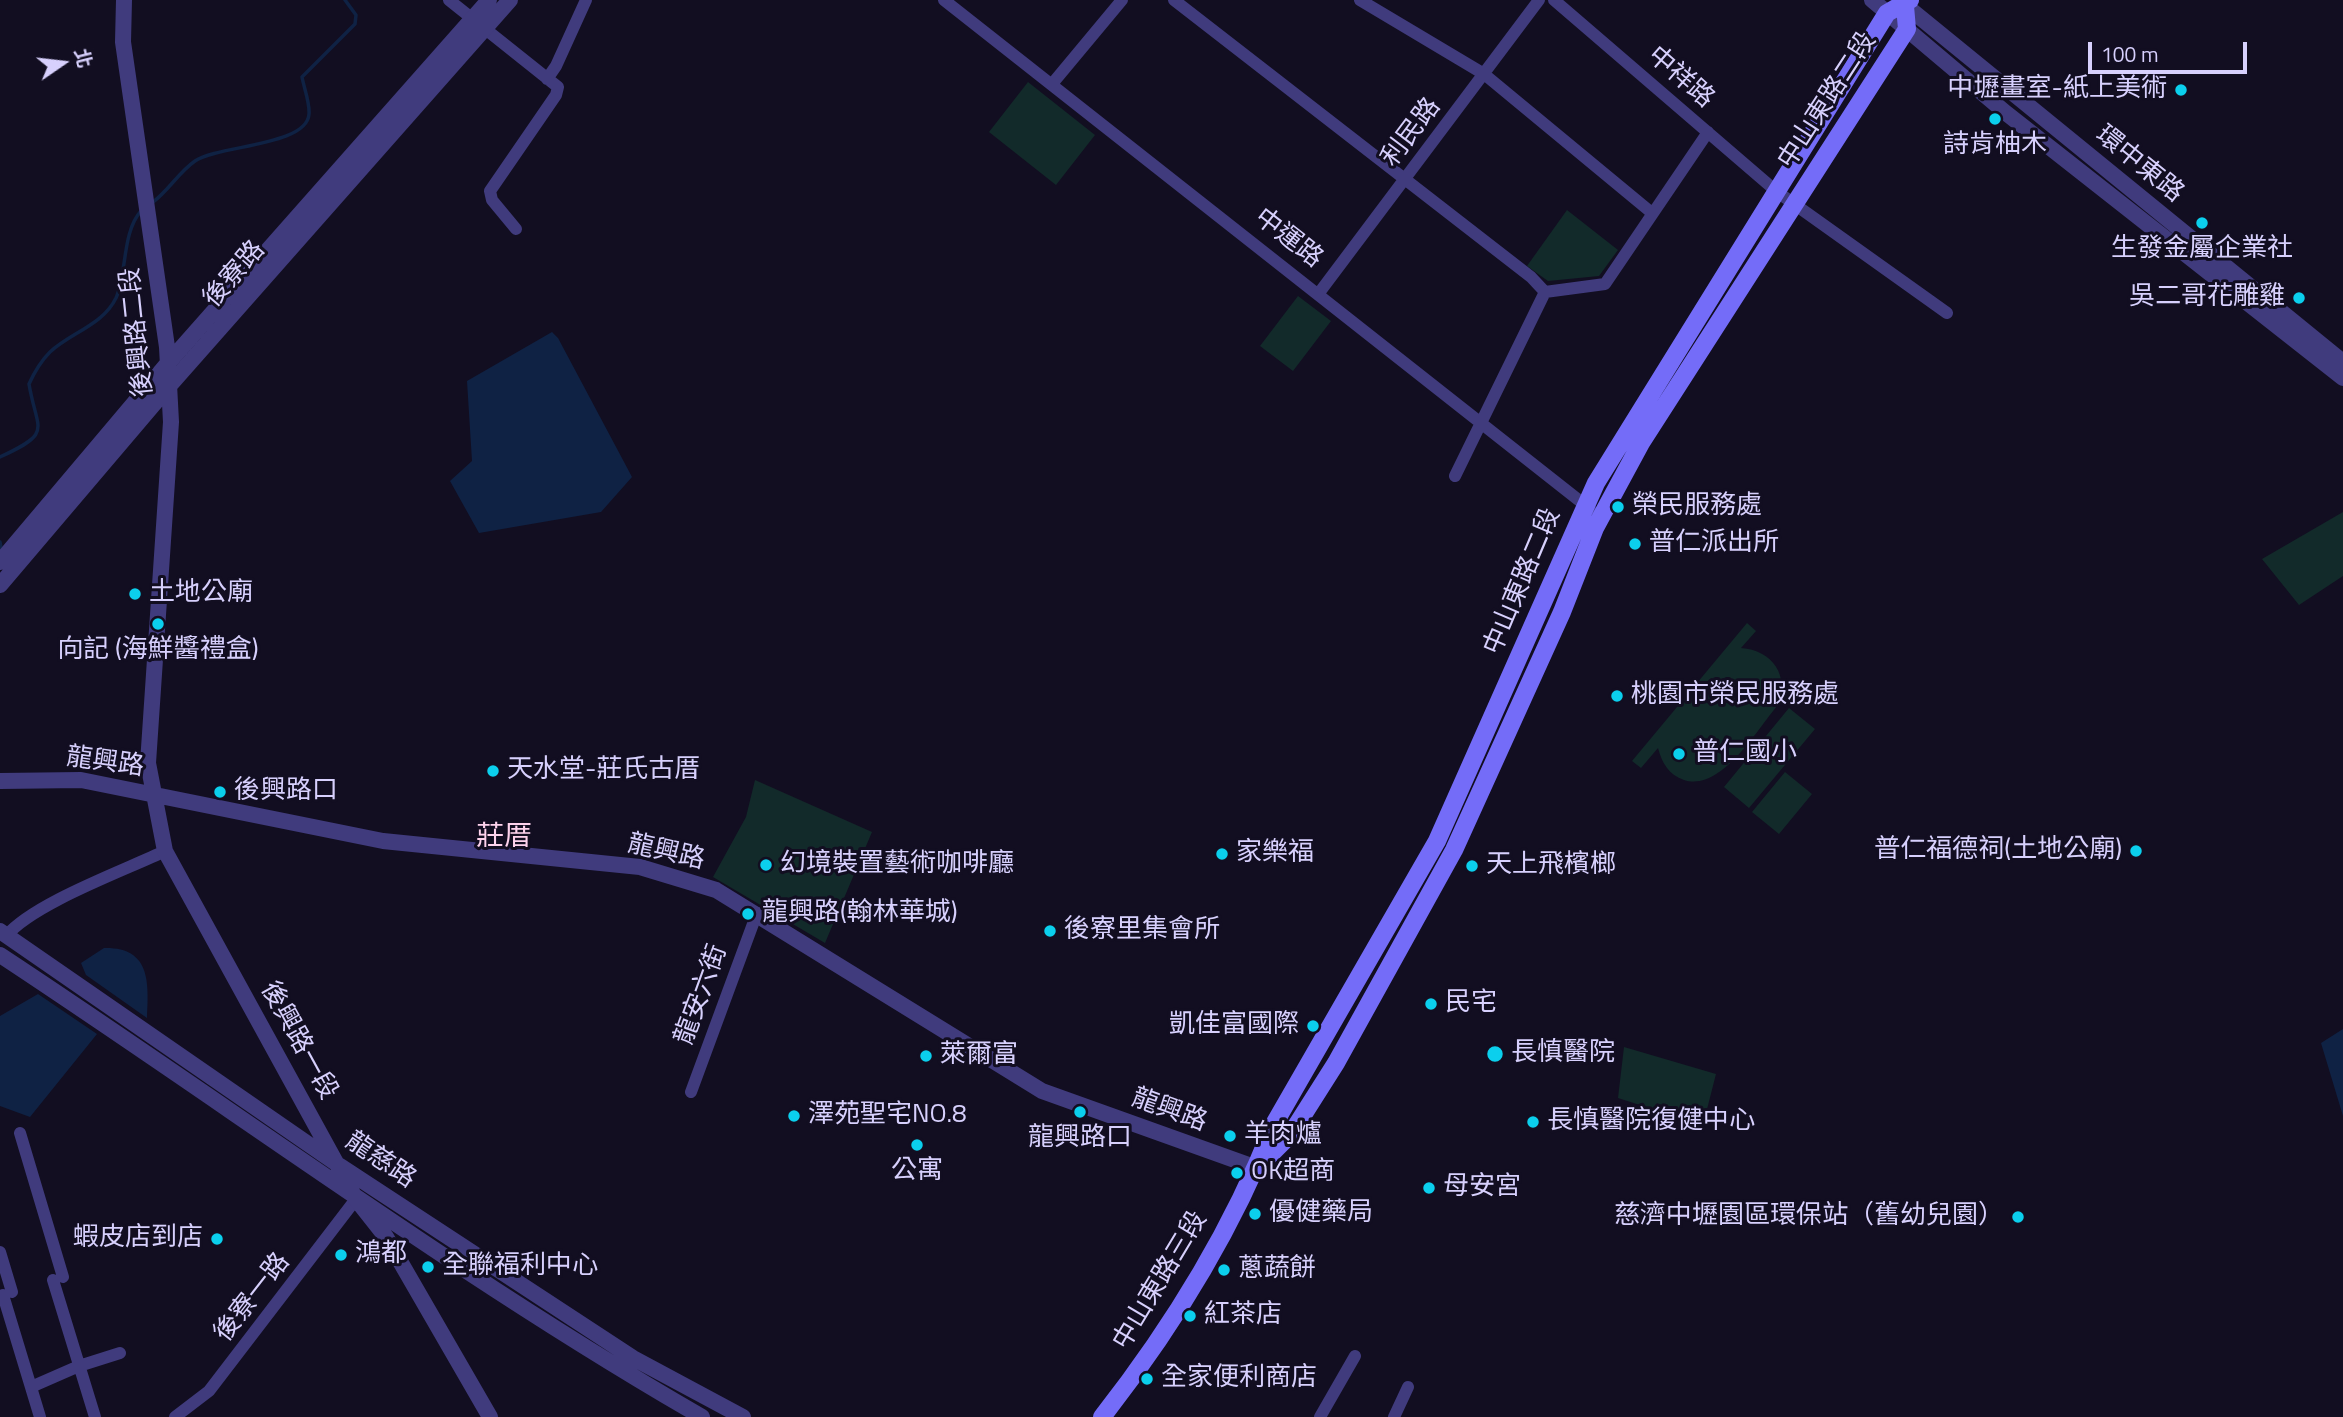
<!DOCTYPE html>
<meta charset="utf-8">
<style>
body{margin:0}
#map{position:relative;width:2343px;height:1417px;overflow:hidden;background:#120e21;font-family:"Titillium Web","Noto Sans TC",sans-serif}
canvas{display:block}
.north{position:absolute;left:28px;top:28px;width:70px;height:70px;-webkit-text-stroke:5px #120e21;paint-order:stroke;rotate:76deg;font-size:19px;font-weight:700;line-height:28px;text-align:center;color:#d7d0fd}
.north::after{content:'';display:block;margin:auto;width:24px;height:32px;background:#d7d0fd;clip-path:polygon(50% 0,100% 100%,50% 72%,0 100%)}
.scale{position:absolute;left:2088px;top:42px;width:159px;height:32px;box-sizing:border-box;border:4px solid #d7d0fd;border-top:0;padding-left:9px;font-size:21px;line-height:24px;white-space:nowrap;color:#d7d0fd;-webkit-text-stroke:5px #120e21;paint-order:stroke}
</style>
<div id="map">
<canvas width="2343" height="1417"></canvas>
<div class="north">北</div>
<div class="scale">100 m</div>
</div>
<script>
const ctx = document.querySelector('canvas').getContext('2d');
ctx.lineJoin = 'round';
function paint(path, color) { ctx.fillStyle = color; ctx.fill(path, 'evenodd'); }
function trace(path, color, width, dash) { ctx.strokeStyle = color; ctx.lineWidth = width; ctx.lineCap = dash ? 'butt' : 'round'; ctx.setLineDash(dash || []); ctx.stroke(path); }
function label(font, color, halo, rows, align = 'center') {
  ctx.font = font + ' "Titillium Web","Noto Sans TC",sans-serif'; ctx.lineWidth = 6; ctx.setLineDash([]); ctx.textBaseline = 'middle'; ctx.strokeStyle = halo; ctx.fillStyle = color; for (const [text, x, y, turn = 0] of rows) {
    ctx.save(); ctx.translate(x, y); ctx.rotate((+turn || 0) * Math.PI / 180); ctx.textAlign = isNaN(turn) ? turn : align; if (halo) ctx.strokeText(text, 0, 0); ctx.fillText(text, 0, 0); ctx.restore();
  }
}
paint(new Path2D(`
 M1028,82l67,53 -39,50 -67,-53z
 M1567,210l51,40 -19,26 -51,5 -21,-15z
 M1298,296l33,25 -38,50 -33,-25z
 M2343,512v64l-44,29 -37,-46z
 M1747,623l9,8 -15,17c31,2 50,28 36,58 -20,24 -56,86 -93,74 -15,-5 -22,-17 -26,-32l-17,20 -9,-7z
 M1789,708l26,21 -66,79 -25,-21z
 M1785,772l27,22 -33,40 -27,-22z
 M755,780l117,52 -47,111 -112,-66 33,-60z
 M1624,1047l92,27 -12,47 -5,3 -81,-26z`), '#122a2a');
paint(new Path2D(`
 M552,332l6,6 74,139 -31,35 -122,21 -29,-52 22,-20 -5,-80z
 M104,948c46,-1 45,33 43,70l-61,-43 -5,-12z
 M38,994l59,40 -67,83 -30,-11v-90z
 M2343,1029v87l-22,-73z`), '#0f2244');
trace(new Path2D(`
 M153,202c15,-11 26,-30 42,-41 24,-16 112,-15 114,-47 1,-11 -5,-26 -7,-37l53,-53 1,-9 -11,-15
 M0,457c54,-25 37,-25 29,-73 5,-11 12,-23 21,-32 20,-19 53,-27 66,-54 11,-25 6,-66 25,-87
 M0,542l2,11`), '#0f2244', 3.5);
trace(new Path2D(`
 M449,0l109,87 -2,8 -66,96 2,9 24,29
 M944,0l646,509
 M1174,0l357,277 14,15
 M1360,0l124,74 168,139
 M1554,0l222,191 171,122
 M547,79l9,-13 30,-66
 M1052,84l70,-84
 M1319,293l220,-293
 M1455,476l90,-184 60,-8 103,-152
 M6,936c28,-33 117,-65 159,-85
 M691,1092l66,-179
 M20,1133l43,144
 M0,1252l12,40
 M53,1280l42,137
 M3,1295l37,122
 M31,1387l48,-21 41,-13
 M175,1417l34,-26 147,-192
 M1320,1417l35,-61
 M1394,1417l14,-30`), '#403b7d', 12);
trace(new Path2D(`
 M124,0l-1,42 44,305 4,75 -23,341 17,88 191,348 30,38 104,180
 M1872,0l134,113 337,265
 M1900,1l443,361
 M0,562l168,-199 321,-363
 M0,585l170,-200 340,-385
 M0,781l81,-1 302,61 257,26 76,23 326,201 215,77
 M0,931l340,235 293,192 110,59
 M0,955c234,154 459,322 702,462`), '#403b7d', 16);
trace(new Path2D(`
 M1262,1163l29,-29 45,-71 118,-213 108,-238 33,-84 46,-85 266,-414 -2,-23
 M1102,1417c69,-88 130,-187 171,-291l164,-285 159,-358 291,-470 23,-13`), '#746cf8', 18);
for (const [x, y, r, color] of [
 [2181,90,7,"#0bcfed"],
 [1995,119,7,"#0bcfed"],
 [2202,223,7,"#0bcfed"],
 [2299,298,7,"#0bcfed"],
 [1618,507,7,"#0bcfed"],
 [1635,544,7,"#0bcfed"],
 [135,594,7,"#0bcfed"],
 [158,624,7,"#0bcfed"],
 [1617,696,7,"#0bcfed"],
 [1679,754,7,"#0bcfed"],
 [493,771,7,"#0bcfed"],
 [220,792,7,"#0bcfed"],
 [2136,851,7,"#0bcfed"],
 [1222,854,7,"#0bcfed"],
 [766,865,7,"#0bcfed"],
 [1472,866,7,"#0bcfed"],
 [748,914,7,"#0bcfed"],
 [1050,931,7,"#0bcfed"],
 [1431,1004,7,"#0bcfed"],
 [1313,1026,7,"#0bcfed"],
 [1495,1054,9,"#0bcfed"],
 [926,1056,7,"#0bcfed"],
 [1080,1112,7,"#0bcfed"],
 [794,1116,7,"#0bcfed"],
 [1533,1122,7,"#0bcfed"],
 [1230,1136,7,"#0bcfed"],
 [917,1145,7,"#0bcfed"],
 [1237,1173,7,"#0bcfed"],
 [1429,1188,7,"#0bcfed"],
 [1255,1214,7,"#0bcfed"],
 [2018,1217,7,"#0bcfed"],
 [217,1239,7,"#0bcfed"],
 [341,1255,7,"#0bcfed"],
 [428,1267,7,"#0bcfed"],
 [1224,1270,7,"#0bcfed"],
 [1190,1316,7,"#0bcfed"],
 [1147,1379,7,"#0bcfed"]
]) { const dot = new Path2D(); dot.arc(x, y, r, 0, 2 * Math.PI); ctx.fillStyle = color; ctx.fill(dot); trace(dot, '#120e21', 2.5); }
label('26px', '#d7d0fd', '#120e21', [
 ["中祥路",1680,78,41],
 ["中山東路二段",1828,101,-57],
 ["利民路",1412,133,-53],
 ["環中東路",2139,165,39],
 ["中運路",1288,239,38],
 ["後寮路",235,275,-49],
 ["後興路二段",138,332,-96],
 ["中山東路二段",1523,582,-67],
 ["龍興路",105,763,8],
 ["龍興路",666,853,13],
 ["龍安六街",702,995,-70],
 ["後興路一段",298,1041,61],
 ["龍興路",1169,1111,20],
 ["龍慈路",380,1161,34],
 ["中山東路三段",1161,1281,-59],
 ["後寮一路",253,1298,-52]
]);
label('26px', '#d7d0fd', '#120e21', [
 ["中壢畫室-紙上美術",2167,90,"right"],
 ["詩肯柚木",1995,146,"center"],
 ["生發金屬企業社",2202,250,"center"],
 ["吳二哥花雕雞",2285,298,"right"],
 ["榮民服務處",1632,507],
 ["普仁派出所",1649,544],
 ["土地公廟",149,594],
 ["向記 (海鮮醬禮盒)",158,651,"center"],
 ["桃園市榮民服務處",1631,696],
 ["普仁國小",1693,754],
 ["天水堂-莊氏古厝",507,771],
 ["後興路口",234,792],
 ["普仁福德祠(土地公廟)",2122,851,"right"],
 ["家樂福",1236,854],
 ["幻境裝置藝術咖啡廳",780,865],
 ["天上飛檳榔",1486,866],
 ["龍興路(翰林華城)",762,914],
 ["後寮里集會所",1064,931],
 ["民宅",1445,1004],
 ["凱佳富國際",1299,1026,"right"],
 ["長慎醫院",1511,1054],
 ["萊爾富",940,1056],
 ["澤苑聖宅NO.8",808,1116],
 ["長慎醫院復健中心",1547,1122],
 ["羊肉爐",1244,1136],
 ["龍興路口",1080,1139,"center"],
 ["公寓",917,1172,"center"],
 ["OK超商",1251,1173],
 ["母安宮",1443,1188],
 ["優健藥局",1269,1214],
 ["慈濟中壢園區環保站（舊幼兒園）",2004,1217,"right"],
 ["蝦皮店到店",203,1239,"right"],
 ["鴻都",355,1255],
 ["全聯福利中心",442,1267],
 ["蔥蔬餅",1238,1270],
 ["紅茶店",1204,1316],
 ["全家便利商店",1161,1379]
], 'left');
label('28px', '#fdd2ec', '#120e21', [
 ["莊厝",504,838]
]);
</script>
